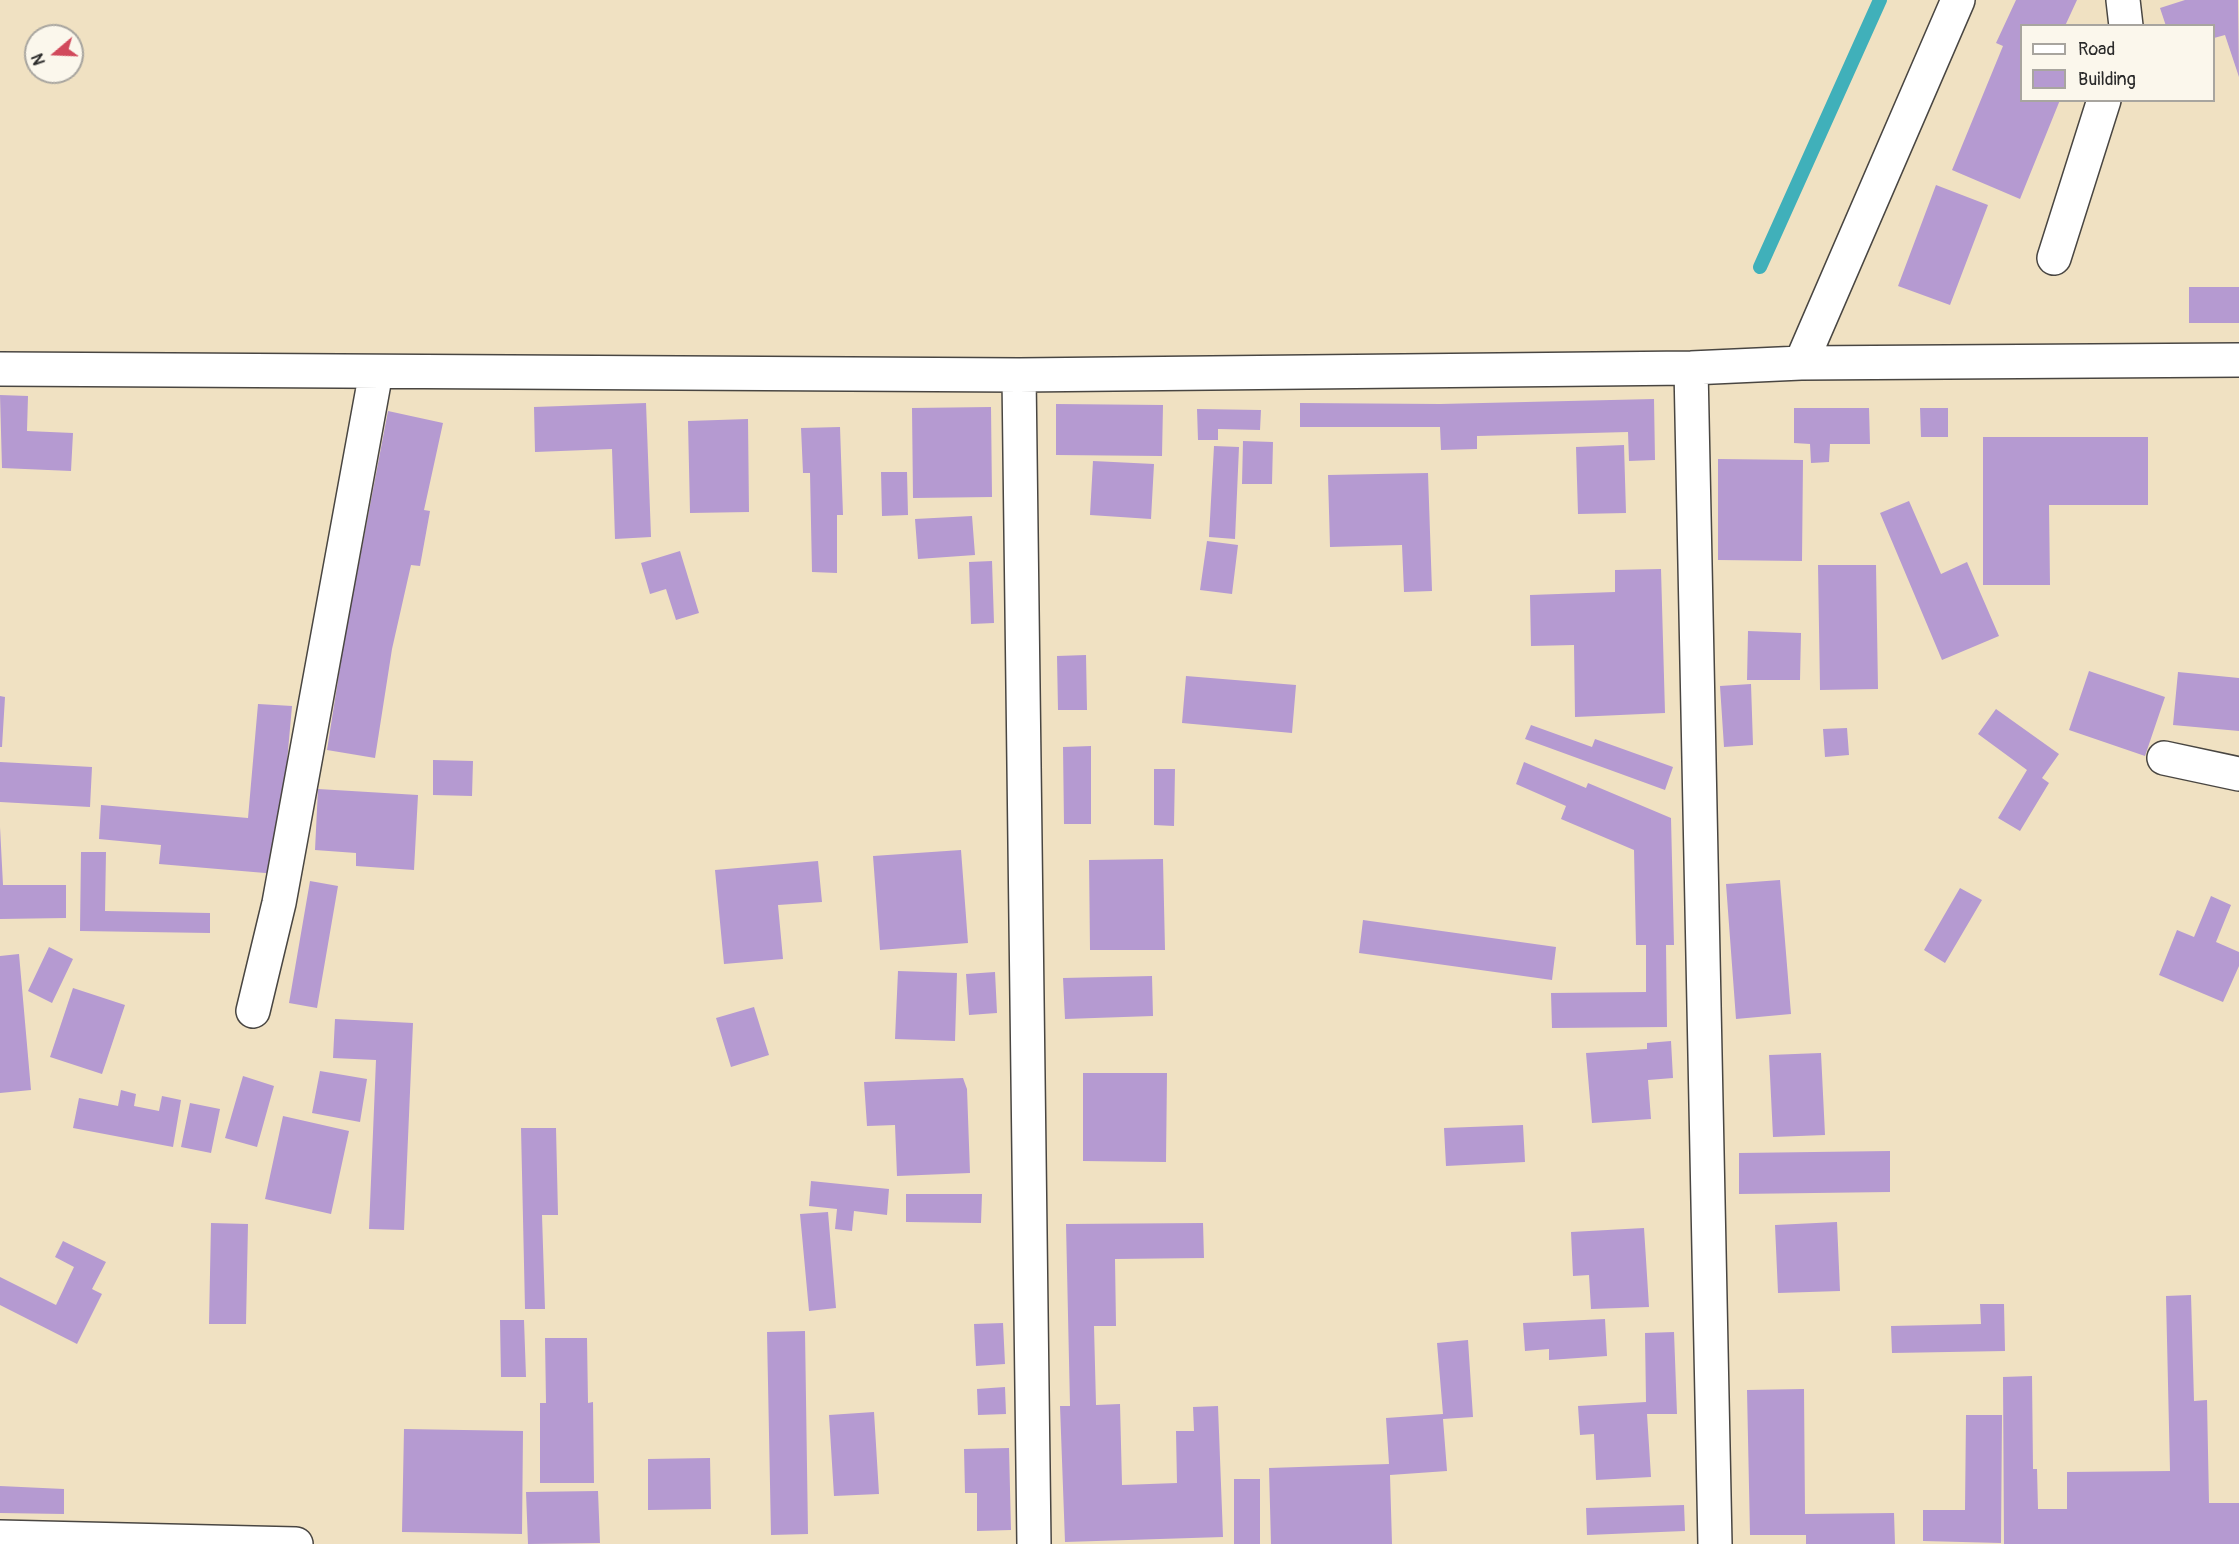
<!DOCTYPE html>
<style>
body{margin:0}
#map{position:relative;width:2239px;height:1544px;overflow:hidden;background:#f0e1c2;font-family:Pangolin,sans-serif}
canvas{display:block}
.legend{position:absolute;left:2020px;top:24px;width:195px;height:78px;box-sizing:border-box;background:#fbf7ec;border:2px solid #a8a59f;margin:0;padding:8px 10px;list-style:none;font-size:18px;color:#2b2b2b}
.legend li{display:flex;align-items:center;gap:12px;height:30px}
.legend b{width:30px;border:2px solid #a8a59f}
.north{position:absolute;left:24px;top:24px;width:60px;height:60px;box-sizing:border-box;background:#fbf7ec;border:2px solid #a8a59f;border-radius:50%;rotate:251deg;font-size:16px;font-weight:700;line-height:24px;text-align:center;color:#2b2b2b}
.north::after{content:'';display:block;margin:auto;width:21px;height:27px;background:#d1495b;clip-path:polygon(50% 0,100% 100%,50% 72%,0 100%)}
</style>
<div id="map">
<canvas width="2239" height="1544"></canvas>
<ul class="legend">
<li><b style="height:8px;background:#fff"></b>Road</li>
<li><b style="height:16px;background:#b59ad1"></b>Building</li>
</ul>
<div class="north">N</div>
</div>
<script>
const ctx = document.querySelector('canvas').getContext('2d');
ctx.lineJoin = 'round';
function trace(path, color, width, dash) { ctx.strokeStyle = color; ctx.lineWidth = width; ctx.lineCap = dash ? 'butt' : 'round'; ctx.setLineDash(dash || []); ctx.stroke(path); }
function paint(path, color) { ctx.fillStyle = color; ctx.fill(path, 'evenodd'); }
trace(new Path2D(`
 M1760,267l120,-267`), '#40b0ba', 14);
paint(new Path2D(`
 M2016,0h61l-12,26h-43v74h38l-40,99 -68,-29 51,-124 -7,-3z
 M2185,0h53l1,77 -14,-42 -11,3v-12h-48l-6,-18z
 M1936,185l52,20 -38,100 -52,-19z
 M2189,287h50v36h-50z
 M0,395l28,1 -1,35 46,2 -2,38 -69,-3z
 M1654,399l1,61 -26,1 -1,-29 -151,4v13l-36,1 -1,-23h-140v-24l140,1z
 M646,403l5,134 -36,2 -3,-90 -77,3 -1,-45z
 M1056,404l107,1 -1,51 -106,-1z
 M991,407l1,90 -79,1 -1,-90z
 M1794,408h75l1,36h-40l-1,18 -18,1 -1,-19 -16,-1z
 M1920,408h28v29h-27z
 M1197,409l64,1 -1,20 -42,-1v11h-20z
 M388,411l55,12 -19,87 6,1 -10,55 -9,-1 -19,84 -17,109 -48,-8 17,-108z
 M748,419l1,93 -59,1 -2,-92z
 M840,427l3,88h-6v58l-25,-1 -2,-99h-7l-2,-45z
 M1983,437h165v68h-99l1,80h-67z
 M1243,441l30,1 -1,42h-30z
 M1624,445l2,68 -48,1 -2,-67z
 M1214,446l25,1 -4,92 -26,-2z
 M1718,459l85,1 -1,101 -84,-1z
 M1093,461l61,3 -3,55 -61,-4z
 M881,472h26l1,43 -26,1z
 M1428,473l4,118 -28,1 -2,-47 -72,2 -2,-72z
 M1909,501l32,73 26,-12 32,74 -57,24 -62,-147z
 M972,516l3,39 -57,4 -3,-40z
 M1207,541l31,4 -6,49 -32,-4z
 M680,551l19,62 -23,7 -10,-31 -16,5 -9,-31z
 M992,561l2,62 -23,1 -2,-62z
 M1818,565h58l2,124 -58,1z
 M1661,569l4,144 -90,4 -1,-72 -43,1 -1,-51 85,-3v-22z
 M1748,631l53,2 -1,47h-53z
 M1086,655l1,55h-29l-1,-54z
 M2089,671l76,26 -20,59 -76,-26z
 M2178,672l61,6v53l-66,-6z
 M1186,676l110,9 -4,48 -110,-10z
 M1751,684l2,61 -29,2 -4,-61z
 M0,696l5,1 -3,50h-2z
 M258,704l34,2 -15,168 -118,-10 2,-19 -62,-6 2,-34 147,13z
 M1996,709l63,45 -17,24 7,5 -29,48 -22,-13 29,-48 -49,-36z
 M1531,725l61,22 3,-8 78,28 -8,23 -140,-51z
 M1847,728l2,27 -24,2 -2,-28z
 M1091,746v78h-27l-1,-77z
 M433,760l40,1 -1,35 -39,-1z
 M0,762l92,5 -2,40 -90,-5z
 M1524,762l62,26 2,-5 83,35 3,127h-8l1,82 -115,1 -1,-35 95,-1v-47h-10l-2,-95 -73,-31 5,-13 -50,-22z
 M1154,769h21l-1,57 -20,-1z
 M318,789l100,6 -4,75 -58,-4v-13l-41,-3z
 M0,827l3,58h63v33l-66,1z
 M961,850l7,93 -88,7 -7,-94z
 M81,852h25l-1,59 105,2v20l-130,-2z
 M1163,859l2,91h-75l-1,-90z
 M818,861l4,41 -44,3 5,54 -59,5 -9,-94z
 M1780,880l11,134 -55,5 -10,-135z
 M310,881l28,5 -21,122 -28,-5z
 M1960,888l22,12 -37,63 -21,-13z
 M2211,896l20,9 -15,37 23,10v14l-16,36 -64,-27 18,-45 17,7z
 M1363,920l193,27 -4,33 -193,-27z
 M49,947l24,12 -21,44 -24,-12z
 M19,954l12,136 -31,3v-137z
 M898,971l59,2 -2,68 -60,-2z
 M995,972l2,41 -28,2 -3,-41z
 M1152,976l1,40 -88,3 -2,-41z
 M73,988l52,17 -23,69 -52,-17z
 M754,1007l15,48 -38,12 -15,-49z
 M335,1019l78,4 -9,207 -35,-1 7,-169 -43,-2z
 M1671,1041l2,37 -25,2 3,39 -59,4 -6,-70 61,-4v-6z
 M1821,1053l4,82 -52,2 -4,-82z
 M320,1071l47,8 -7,43 -48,-9z
 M1083,1073h84l-1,89 -83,-1z
 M243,1076l31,10 -17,61 -32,-9z
 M963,1078l4,11 3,84 -73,3 -2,-51 -28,1 -3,-44z
 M121,1090l15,4 -2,12 25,5 3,-15 19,4 -8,47 -100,-19 6,-30 39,8z
 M190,1103l30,6 -9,44 -30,-6z
 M283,1116l66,15 -18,83 -66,-15z
 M1523,1125l2,37 -79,4 -2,-38z
 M521,1128h35l2,87h-16l3,94h-20z
 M1890,1151v41l-151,2v-41z
 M811,1181l78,8 -2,26 -33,-4 -2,20 -17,-2 2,-20 -28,-3z
 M906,1194h76l-1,29 -75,-1z
 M828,1212l8,96 -27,3 -9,-97z
 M1837,1222l3,69 -62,2 -3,-68z
 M211,1223l37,1 -2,100h-37z
 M1203,1223l1,35 -89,1 1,67h-22l2,79 24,-1 2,81 55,-2 -1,-52h18l-1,-24 25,-1 5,131 -158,5 -5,-136h10l-4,-182z
 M1644,1228l5,79 -58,2 -2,-34 -16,1 -2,-44z
 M63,1241l43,21 -14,27 10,5 -25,50 -77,-39v-28l56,28 18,-38 -19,-10z
 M2191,1295l3,106 13,-1 2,103h30v41h-235l-1,-167 29,-1 1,93h4l1,40h29v-37l103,-1 -4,-175z
 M1980,1304h24l1,47 -113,2 -1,-27 90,-2z
 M1605,1319l2,37 -58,4v-11l-24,2 -2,-28z
 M500,1320h24l2,57h-25z
 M1003,1323l2,41 -29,2 -2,-42z
 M805,1331l3,203 -37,1 -4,-203z
 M1674,1332l3,82h-30l4,63 -55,3 -2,-46 -14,1 -2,-29 68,-4 -1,-69z
 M545,1338h42l1,65 5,-1 1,81h-54v-80h6z
 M1468,1340l5,77 -30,2 4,52 -57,4 2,69h-121l-2,-76 120,-4 -3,-46 57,-4 -6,-71z
 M1005,1387l1,27 -28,1 -1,-26z
 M1804,1389l1,125 89,-1 1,31h-89v-9h-56l-3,-145z
 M874,1412l5,82 -45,2 -5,-81z
 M1966,1415h36l-1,128 -78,-2v-31h42z
 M404,1429l119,2 -1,103 -120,-2z
 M1009,1448l2,82 -34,1v-38h-12l-1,-44z
 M710,1458l1,51 -63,1v-51z
 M1234,1479h26v65h-26z
 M0,1486l64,3v25l-64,-1z
 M598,1491l2,52 -72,1 -2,-52z
 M1684,1505l1,26 -98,4 -1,-27z`), '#b59ad1');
const minor = new Path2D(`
 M2123,0l3,26
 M2054,258l50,-158
 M1801,363l157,-363
 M1691,368l24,1176
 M0,369l1019,6 672,-7 110,-5 438,-3
 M1019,375l15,1169
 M2164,758l75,16
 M253,1011l26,-108 97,-531
 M0,1537l296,7`);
trace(minor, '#494642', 36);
trace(minor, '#fff', 33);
</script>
